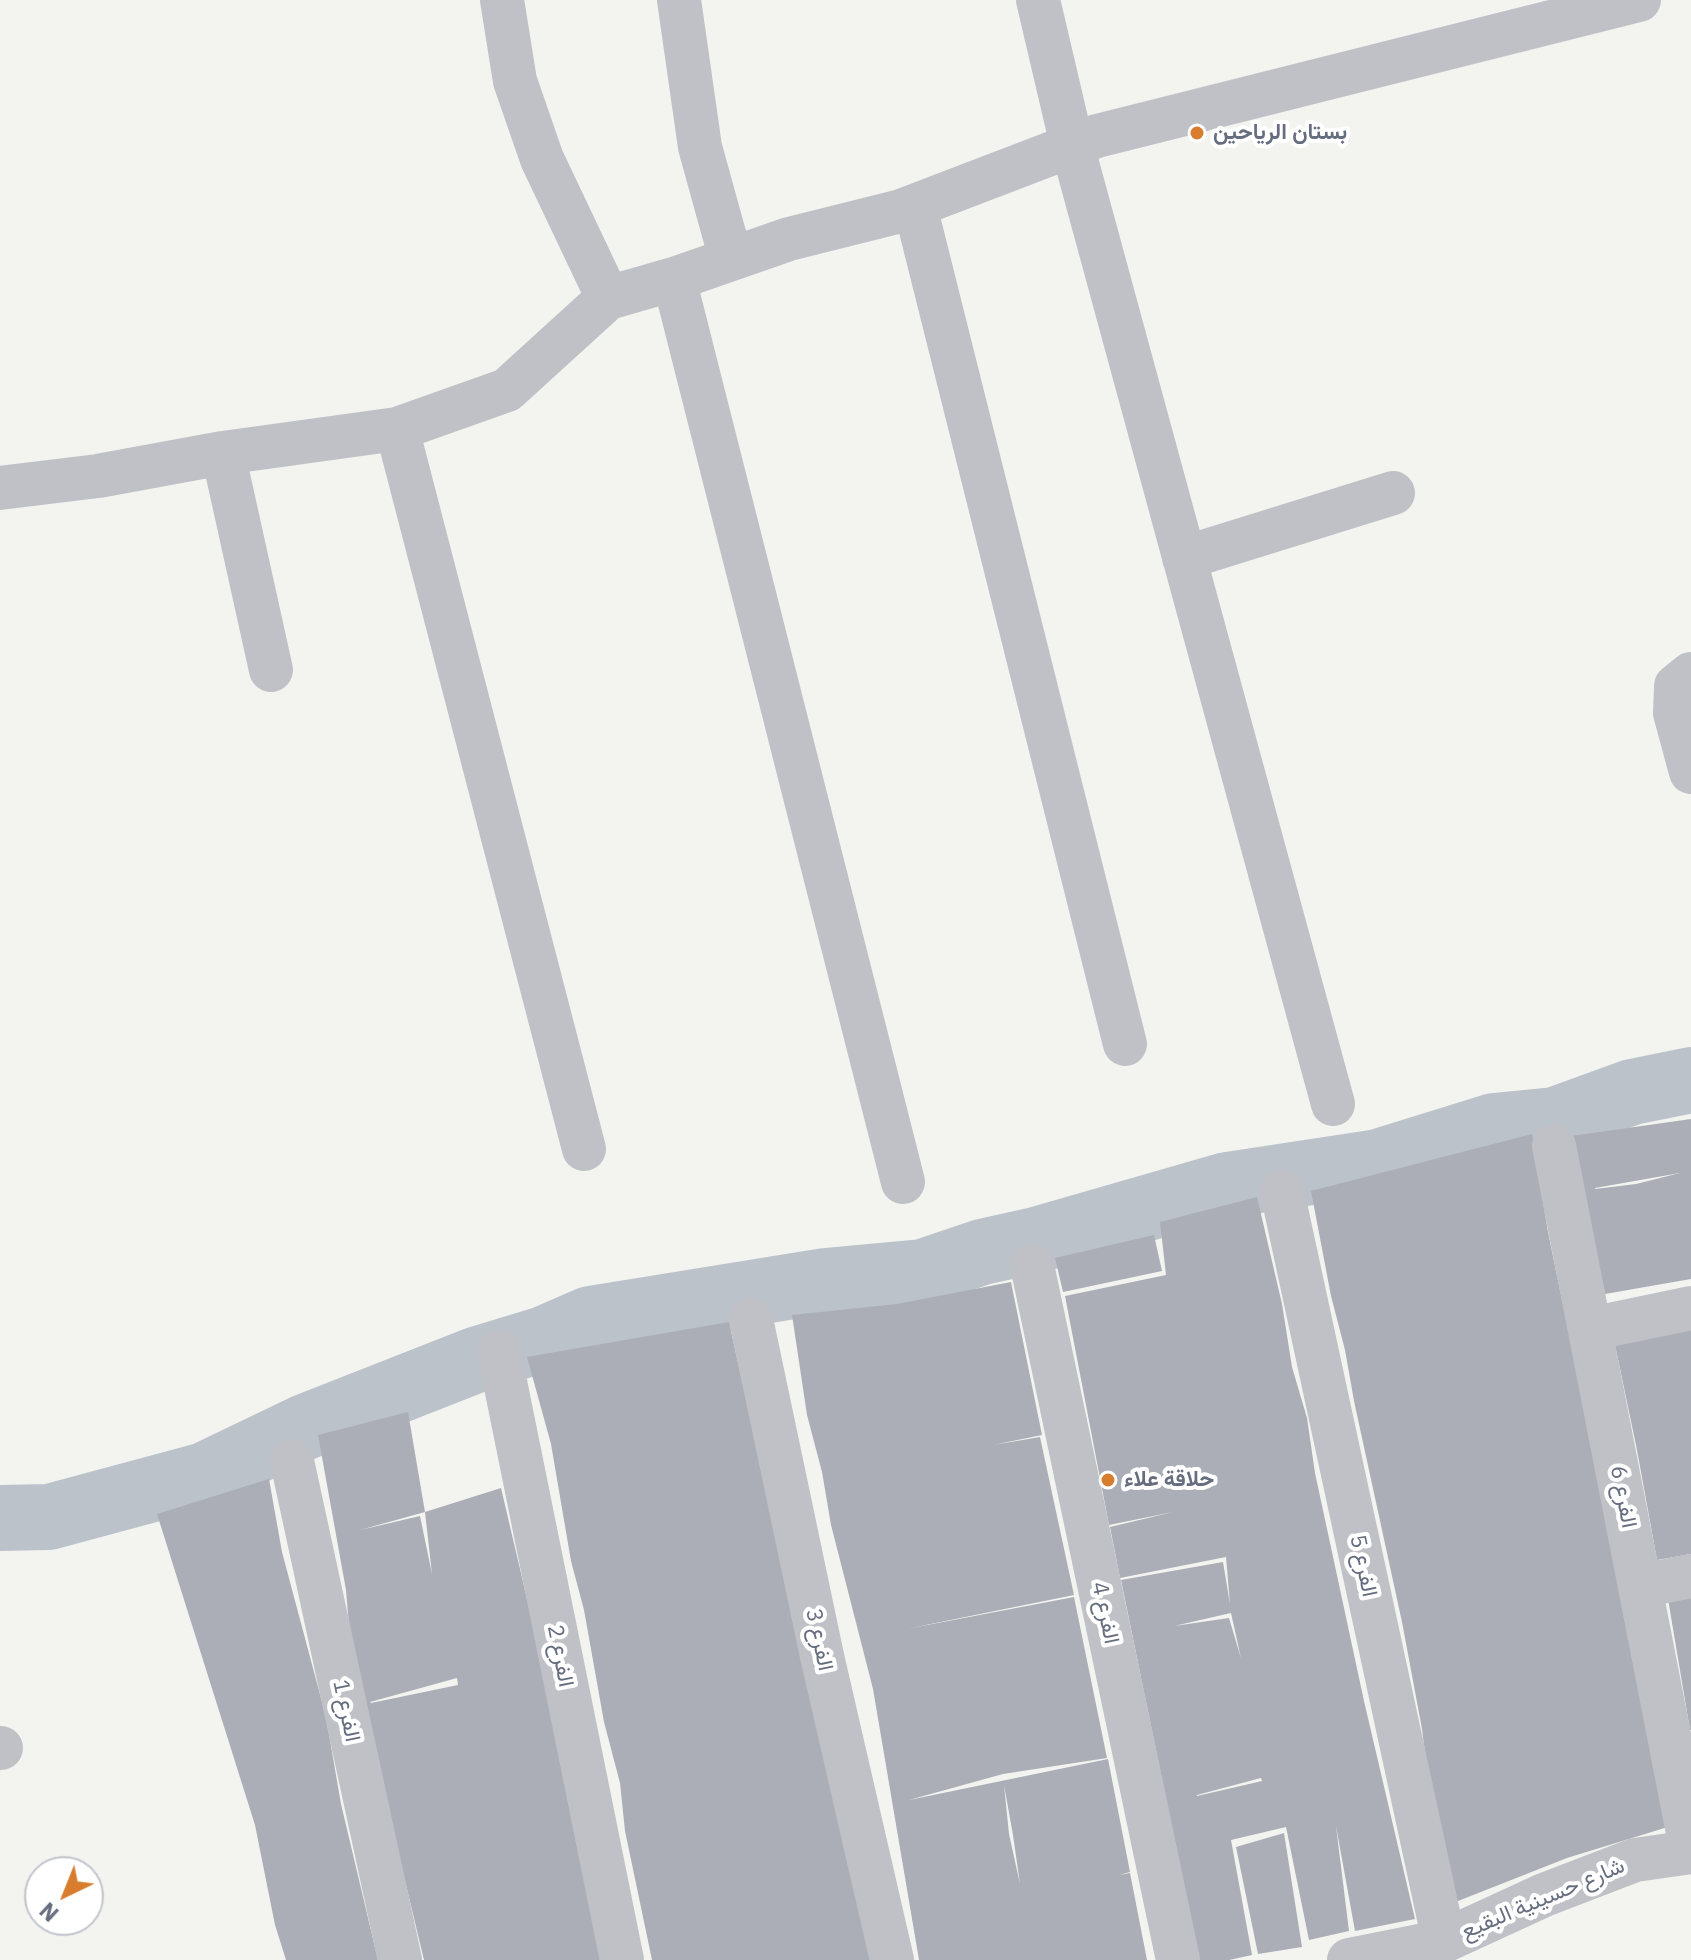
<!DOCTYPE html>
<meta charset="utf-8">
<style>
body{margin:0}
#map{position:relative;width:1691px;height:1960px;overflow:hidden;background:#f3f4f0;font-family:"IBM Plex Sans",sans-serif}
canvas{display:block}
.north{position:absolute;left:24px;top:1856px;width:80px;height:80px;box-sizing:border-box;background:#fff;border:2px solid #c1c5cc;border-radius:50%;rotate:223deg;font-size:22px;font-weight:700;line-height:32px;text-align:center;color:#656d7f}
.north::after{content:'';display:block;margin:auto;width:28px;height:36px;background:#d77d2d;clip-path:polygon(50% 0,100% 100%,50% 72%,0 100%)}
</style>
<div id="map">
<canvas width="1691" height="1960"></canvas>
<div class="north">N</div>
</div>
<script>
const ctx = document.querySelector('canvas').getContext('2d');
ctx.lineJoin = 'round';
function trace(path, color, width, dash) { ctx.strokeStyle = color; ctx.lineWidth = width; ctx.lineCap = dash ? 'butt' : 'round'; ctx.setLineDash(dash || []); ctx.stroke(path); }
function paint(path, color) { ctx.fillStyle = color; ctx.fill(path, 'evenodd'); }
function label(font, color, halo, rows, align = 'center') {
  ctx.font = font + ' "IBM Plex Sans",Vazirmatn,sans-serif'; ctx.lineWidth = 8; ctx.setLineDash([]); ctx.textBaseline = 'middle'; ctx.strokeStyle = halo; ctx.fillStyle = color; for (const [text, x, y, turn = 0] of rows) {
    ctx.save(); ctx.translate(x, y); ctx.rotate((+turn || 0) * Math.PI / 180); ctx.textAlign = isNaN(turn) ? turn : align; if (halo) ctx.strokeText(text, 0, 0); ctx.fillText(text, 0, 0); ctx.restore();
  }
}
trace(new Path2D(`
 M0,1518l49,-1 156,-42 100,-48 173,-68 66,-20 46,-20 235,-38 98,-9 59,-20 54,-12 191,-55 151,-23 116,-36 61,-6 77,-28 59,-12`), '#bbc2ca', 66);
paint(new Path2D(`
 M1691,1119v160l-86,15 -34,-158zM1680,1173l-44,11 -41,5v-1z
 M1532,1134l16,98 123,594 -104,32 -114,45 -25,-124 -6,-50 -20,-107 -48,-221 -9,-51 -14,-54 -20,-105z
 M1257,1197l25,107 10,63 15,51 8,55 49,228 51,218 -60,12 -19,-105 13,105 -40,9 -23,-113 -55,13 21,115 -23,5h-30l-78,-380 102,-18 7,42 -4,-47 -106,21 -10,-51 63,-15 -64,13 -44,-229 101,-21 -6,-53zM1231,1613l10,45 -12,-40 -55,8zM1261,1778l1,3 -65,15v-1z
 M1154,1235l8,36 -99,21 -8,-34z
 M1011,1282l31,153 -49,10 47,-8 34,158 -168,34 168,-32 33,161 -104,16 -94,26 199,-41 22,113 -11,3 11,-2 17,87h-228l-46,-271 -42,-164 -9,-53 -15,-57 -15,-100 105,-11zM1004,1785l9,50 7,49 -11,-50z
 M729,1322l18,81 124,557h-219l-27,-129 -5,-48 -16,-61 -20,-112 -13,-49 -20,-117 -24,-87z
 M1691,1324v230l-34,6 -20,-110 -23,-110z
 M408,1412l17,100 -65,18 60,-14 12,58 -7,-62 76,-24 34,145 68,327h-179l-72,-300 -6,-70 -28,-155zM457,1678l1,7 -87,18 -1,-1z
 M269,1479l13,73 44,165 15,87 37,156h-92l-11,-35 -20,-100 -98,-311z
 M1691,1589v141h-1l-23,-137z
 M1284,1833l18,114 -44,7 -22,-107z`), '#abaeb6');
trace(new Path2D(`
 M502,0l13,81 27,78 66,139
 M679,0l21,147 31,112
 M1038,0l34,145 261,959
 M915,206l210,838
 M674,279l229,903
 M397,429l187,720
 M223,453l48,217
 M0,488l98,-12 125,-23 174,-24 110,-39 101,-92 66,-19 115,-40 112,-28 196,-75 542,-136
 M1184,558l209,-65
 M1691,674l-15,12 -1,27 16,59
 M1554,1146l137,702
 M1282,1191l162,750
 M1032,1265l146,695
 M751,1319l71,337 70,304
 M1590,1329l101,-21
 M499,1352l123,608
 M292,1461l108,499
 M1640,1586l51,-10
 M0,1748h1
 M1349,1960l95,-19 100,-46 91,-35 56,-8`), '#bfc1c6', 44);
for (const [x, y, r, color] of [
 [1197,133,8,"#d77d2d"],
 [1108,1480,8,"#d77d2d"]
]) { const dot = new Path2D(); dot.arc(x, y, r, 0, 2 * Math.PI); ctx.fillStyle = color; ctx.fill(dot); trace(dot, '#fff', 3); }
label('bold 22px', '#656d7f', '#fff', [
 ["بستان الرياحين",1213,133],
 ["حلاقة علاء",1124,1480]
], 'left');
label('22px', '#656d7f', '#fff', [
 ["الفرع 6",1623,1497,79],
 ["الفرع 5",1363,1566,78],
 ["الفرع 4",1105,1613,78],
 ["الفرع 3",819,1640,78],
 ["الفرع 2",560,1656,79],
 ["الفرع 1",346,1711,78],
 ["شارع حسينية البقيع",1543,1899,-23]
]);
</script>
